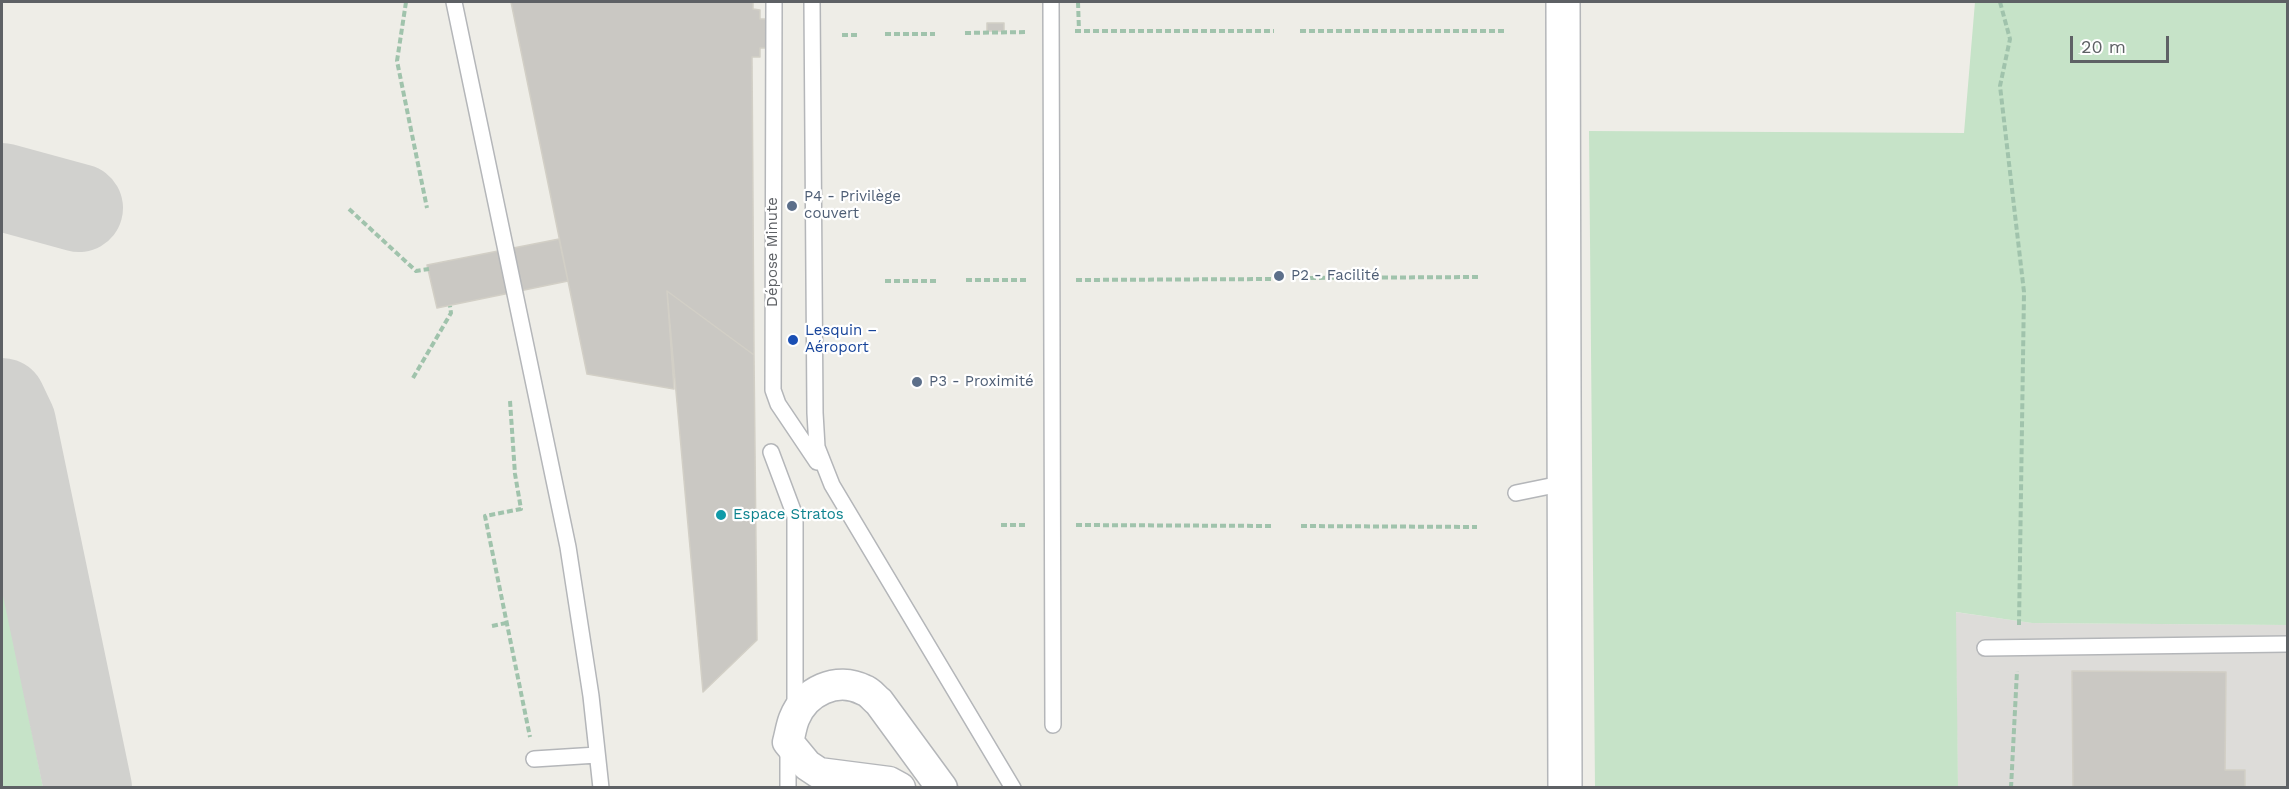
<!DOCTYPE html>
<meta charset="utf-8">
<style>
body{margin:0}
#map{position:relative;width:2289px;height:789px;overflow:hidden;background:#eeede7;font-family:"Work Sans",sans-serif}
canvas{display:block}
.frame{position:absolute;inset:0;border:3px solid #5e6165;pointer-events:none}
.scale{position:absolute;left:2070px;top:36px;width:99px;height:27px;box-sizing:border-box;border:3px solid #5e6165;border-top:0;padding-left:8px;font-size:18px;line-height:21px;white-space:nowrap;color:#5e6165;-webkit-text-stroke:4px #fff;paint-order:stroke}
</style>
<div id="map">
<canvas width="2289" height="789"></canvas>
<div class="frame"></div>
<div class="scale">20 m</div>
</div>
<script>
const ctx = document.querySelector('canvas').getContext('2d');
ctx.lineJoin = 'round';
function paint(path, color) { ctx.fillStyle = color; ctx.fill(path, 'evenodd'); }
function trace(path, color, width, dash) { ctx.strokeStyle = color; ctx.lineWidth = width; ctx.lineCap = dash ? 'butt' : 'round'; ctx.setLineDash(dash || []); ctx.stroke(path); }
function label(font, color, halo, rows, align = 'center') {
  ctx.font = font + ' "Work Sans",sans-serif'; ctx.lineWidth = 4.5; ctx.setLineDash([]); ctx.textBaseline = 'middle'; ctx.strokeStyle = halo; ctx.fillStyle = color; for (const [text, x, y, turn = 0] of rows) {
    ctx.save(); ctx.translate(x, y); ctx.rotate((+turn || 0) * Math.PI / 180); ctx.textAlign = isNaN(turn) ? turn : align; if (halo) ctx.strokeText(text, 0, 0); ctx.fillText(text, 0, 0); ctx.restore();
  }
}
paint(new Path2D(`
 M1955,612l77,11 255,2v162h-329z`), '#dddcd9');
paint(new Path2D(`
 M1975,2h312v623l-255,-2 -76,-11 2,175h-363l-6,-656 375,2z
 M2,583l41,204h-41z`), '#c6e3c8');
trace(new Path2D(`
 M2,187l77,21
 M2,402l10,21 76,365`), '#d1d1ce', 88);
const building = new Path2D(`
 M511,2h242v7l7,1v9h9v29h-9v9h-8l2,298 -87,-64 7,98 -87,-15z
 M987,23h17v8h-17z
 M559,239l9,42 -131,27 -10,-43z
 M667,291l87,64 3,285 -54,52z
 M2072,671l154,1 -1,98h20v18h-172z`);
paint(building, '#cac8c3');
trace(building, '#d2cfc6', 1.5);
const service = new Path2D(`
 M454,2l114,545 23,149 10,92
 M774,2l-1,388 5,14 39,58
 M812,2l3,411 2,34 15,38 181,303
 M1051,2l2,723
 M771,452l24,64v196
 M1516,493l49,-10
 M1985,648l303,-4
 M788,745v43
 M534,759l63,-4`);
const minor = new Path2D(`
 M900,788l-11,-6 -70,-9 -12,-8 -19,-23c2,-7 3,-15 6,-23 11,-28 43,-43 70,-29 6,2 10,8 15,12l63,86`);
const tertiary = new Path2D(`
 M1563,2l2,786`);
trace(service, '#b4b6b9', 18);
trace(minor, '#b4b6b9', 33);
trace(tertiary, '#b4b6b9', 36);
trace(new Path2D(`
 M406,2l-9,59 30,147
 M1078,2l1,29
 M2000,2l10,37 -10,47 24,206 -5,333
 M1075,31h199
 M1300,31h205
 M965,33l63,-1
 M885,34h50
 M842,35h16
 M349,209l67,62 13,-2
 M1301,278l180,-1
 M966,280h62
 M1076,280l196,-1
 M885,281h52
 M413,378l38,-65 -1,-7
 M510,401l5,73 6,35 -36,7 45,221
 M1001,525h27
 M1076,525l198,1
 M1301,526l176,1
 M492,626l14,-3
 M2011,788l6,-117`), '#a0c3ac', 4, [6, 3]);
trace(service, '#fff', 15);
trace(minor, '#fff', 30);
trace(tertiary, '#fff', 33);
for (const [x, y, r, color] of [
 [792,206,6,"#5c6f8a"],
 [1279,276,6,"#5c6f8a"],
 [793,340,6,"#1a4fb4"],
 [917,382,6,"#5c6f8a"],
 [721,515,6,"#0f9aa8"]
]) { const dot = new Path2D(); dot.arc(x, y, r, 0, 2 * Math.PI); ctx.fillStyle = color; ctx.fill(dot); trace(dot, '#fff', 2); }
label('15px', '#4e5e75', '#fff', [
 ["P4 - Privilège",804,197],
 ["couvert",804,214],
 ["P2 - Facilité",1291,276],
 ["P3 - Proximité",929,382]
], 'left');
label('15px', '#5e6165', '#fff', [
 ["Dépose Minute",773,252,-90]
]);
label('15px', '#164399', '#fff', [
 ["Lesquin –",805,331],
 ["Aéroport",805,348]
], 'left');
label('15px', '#0d838f', '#fff', [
 ["Espace Stratos",733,515]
], 'left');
</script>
